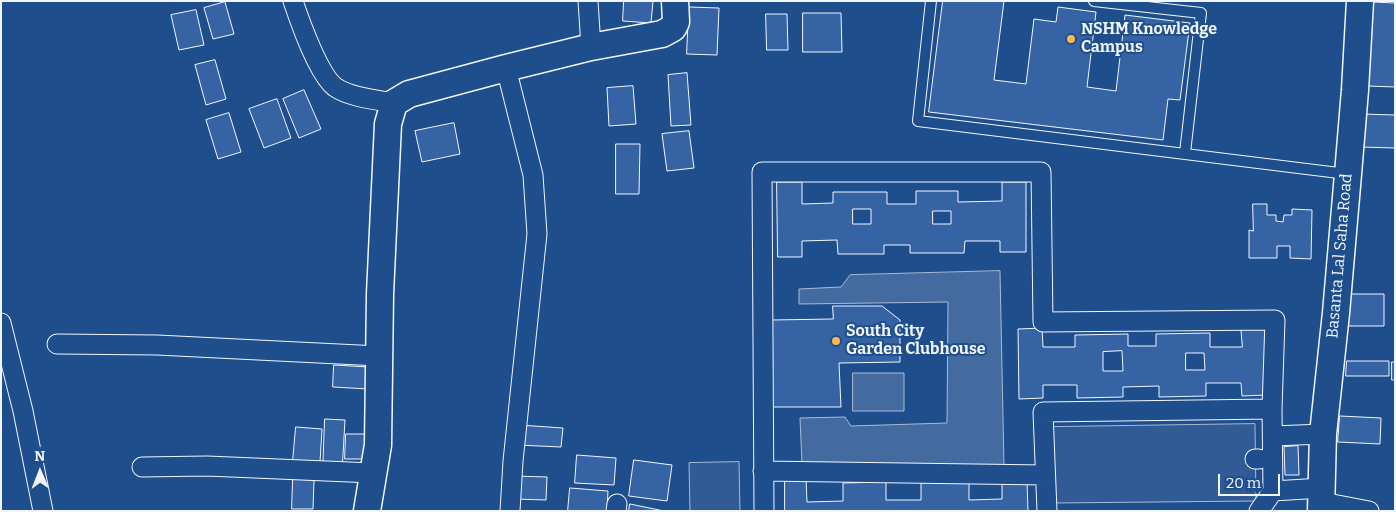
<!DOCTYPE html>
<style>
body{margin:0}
#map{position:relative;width:1396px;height:512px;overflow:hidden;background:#1f4e8c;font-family:Bitter,serif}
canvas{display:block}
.frame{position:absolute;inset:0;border:2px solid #f2f6ff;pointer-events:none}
.north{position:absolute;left:15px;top:447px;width:50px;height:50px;-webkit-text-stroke:4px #1f4e8c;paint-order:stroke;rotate:359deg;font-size:14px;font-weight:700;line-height:20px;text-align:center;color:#f2f6ff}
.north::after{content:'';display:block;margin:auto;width:18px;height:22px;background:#f2f6ff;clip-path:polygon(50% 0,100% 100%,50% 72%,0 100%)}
.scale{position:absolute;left:1218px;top:474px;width:62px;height:22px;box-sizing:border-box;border:2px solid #f2f6ff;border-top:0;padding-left:6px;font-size:15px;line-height:18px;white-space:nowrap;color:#f2f6ff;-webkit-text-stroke:4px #1f4e8c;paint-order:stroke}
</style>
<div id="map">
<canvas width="1396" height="512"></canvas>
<div class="frame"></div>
<div class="north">N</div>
<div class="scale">20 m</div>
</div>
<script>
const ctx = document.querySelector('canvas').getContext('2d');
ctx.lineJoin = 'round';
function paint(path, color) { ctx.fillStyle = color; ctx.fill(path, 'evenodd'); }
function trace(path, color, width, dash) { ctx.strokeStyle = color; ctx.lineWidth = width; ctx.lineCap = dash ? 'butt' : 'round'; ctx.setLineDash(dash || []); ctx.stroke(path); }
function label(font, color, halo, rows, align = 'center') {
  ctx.font = font + ' Bitter,serif'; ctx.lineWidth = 4; ctx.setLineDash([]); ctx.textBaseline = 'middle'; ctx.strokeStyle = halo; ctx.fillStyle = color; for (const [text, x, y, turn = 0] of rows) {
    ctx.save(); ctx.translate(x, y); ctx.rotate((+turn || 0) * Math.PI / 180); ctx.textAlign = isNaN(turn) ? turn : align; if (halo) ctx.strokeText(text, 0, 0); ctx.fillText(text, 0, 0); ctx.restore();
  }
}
const built = new Path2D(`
 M1255,424l1,77 -202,2 -1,-76z
 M739,462l1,49h-50l-1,-48z`);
paint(built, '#305b95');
trace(built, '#a8bbd7', 1);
const water = new Path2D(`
 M1000,271l4,195 -202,-2 -2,-46 45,-1 6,9 96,-3 1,-121 -149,2v-15l42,-2 9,-12z
 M853,373h51v38h-51z`);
paint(water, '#446ba0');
trace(water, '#a8bbd7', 1);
const building = new Path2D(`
 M624,1h29l-2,22 -28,-2z
 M943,1h61l-10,79 32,4 8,-65 22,3 2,-15 38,5 -9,75 29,4 9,-76 65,8 -10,77 -12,-1 -5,41 -234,-28z
 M225,2l9,32 -21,5 -9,-31z
 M1373,2l22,1v84l-27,-1z
 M689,7l30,1 -2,47 -30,-1z
 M196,10l8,35 -25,5 -8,-35z
 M803,13h38l1,39h-39z
 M766,14h21l1,36h-21z
 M215,60l11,39 -20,6 -11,-40z
 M687,73l4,52 -20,1 -3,-51z
 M633,86l3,38 -27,2 -2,-38z
 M304,90l17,39 -22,9 -16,-39z
 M277,99l14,39 -27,10 -15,-39z
 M229,113l12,39 -23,7 -12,-39z
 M1362,114l33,1v33l-34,-1z
 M454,123l6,31 -38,8 -7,-31z
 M689,131l5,37 -27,3 -5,-37z
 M616,144h24l-1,50h-23z
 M777,182h25v22l31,-1v-11h54v12h29v-13h42v11l44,-1v-19h24v70h-26v-11h-35l-1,12h-54v-8h-26v9h-46l-1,-14 -35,1v16h-24zM853,209h18v15h-18zM933,211h18v13h-18z
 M1253,204h14v11h9v6l7,1 1,-7h8v-6l20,1 -1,49 -21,-1v-12h-13v12h-28v-28l4,1z
 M1347,294h37v32h-37z
 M833,306h49l18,14v42l-61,1 2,44h-69v-87l61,-1z
 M1241,326h25l1,69 -25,1 -1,-13h-35v13l-47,1v-11l-36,1v10l-46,1v-13h-34v13l-24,1 -1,-70 24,-1 1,19h32v-12l53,-1v12h28v-12l54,-1v14h32zM1122,351l1,20h-20v-19zM1186,353h18l1,17h-19z
 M1347,361h42v15h-43z
 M1392,362h3v18h-3z
 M334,365l35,2 -1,22 -35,-2z
 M1340,416l41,2 -1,26 -42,-2z
 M325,419l20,1 -3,52 -19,-1z
 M519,425l44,3 -2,19 -44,-2z
 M296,427l26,2 -2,33 -27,-1z
 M346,434h21l-1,25h-21z
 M1298,446l1,29h-14l-1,-28z
 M577,455l39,3 -2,27 -39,-2z
 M634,460l38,5 -5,36 -38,-5z
 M514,476l33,1 -1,23 -32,-1z
 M785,478h21l1,24 36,-1v-18l43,-1v18h35v-18h48v18l33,-1v-17h25l1,29h-243z
 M293,479l21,1 -1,29h-21z
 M570,488l38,3 -1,20h-39z
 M630,504l34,7h-35z`);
paint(building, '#3563a3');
trace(building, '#f2f6ff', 1);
const lane = new Path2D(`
 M931,1l-13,120 429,53
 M1094,1l107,12 -16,140`);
const street = new Path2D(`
 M293,1c7,21 26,74 42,86 14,10 42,13 59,16
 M588,1l3,46
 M506,68l27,107 4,59 -24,227 -3,50
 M1,323l22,88 20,100
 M57,344l100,1 222,11
 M1273,436l50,-2
 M1255,459h4
 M142,467l65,-1 166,7
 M763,471l282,4
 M1322,502l47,9
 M616,511l1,-7
 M764,511l-2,-339h279l2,150 232,-2 -3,89 1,82
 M1047,511l-4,-99 229,-3
 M1259,511l14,-20 49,-3`);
const secondary = new Path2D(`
 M367,511l11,-66 2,-151 8,-170 6,-21 15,-9 97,-26 85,-21 71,-13 11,-6 3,-6 -1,-21
 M1321,511l2,-77 13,-121 12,-139 7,-84 5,-89`);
trace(lane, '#f2f6ff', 12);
trace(street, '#f2f6ff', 21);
trace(secondary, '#f2f6ff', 29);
trace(lane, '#1f4e8c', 10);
trace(street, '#1f4e8c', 19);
trace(secondary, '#1f4e8c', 26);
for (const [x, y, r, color] of [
 [1071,39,5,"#ffb74d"],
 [836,341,5,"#ffb74d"]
]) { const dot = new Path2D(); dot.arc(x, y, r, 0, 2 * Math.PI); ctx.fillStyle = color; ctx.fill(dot); trace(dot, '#1f4e8c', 2); }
label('bold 16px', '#f2f6ff', '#1f4e8c', [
 ["NSHM Knowledge",1081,30],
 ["Campus",1081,48],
 ["South City",846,332],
 ["Garden Clubhouse",846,350]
], 'left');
label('16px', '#f2f6ff', '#1f4e8c', [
 ["Basanta Lal Saha Road",1340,256,-85]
]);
</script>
